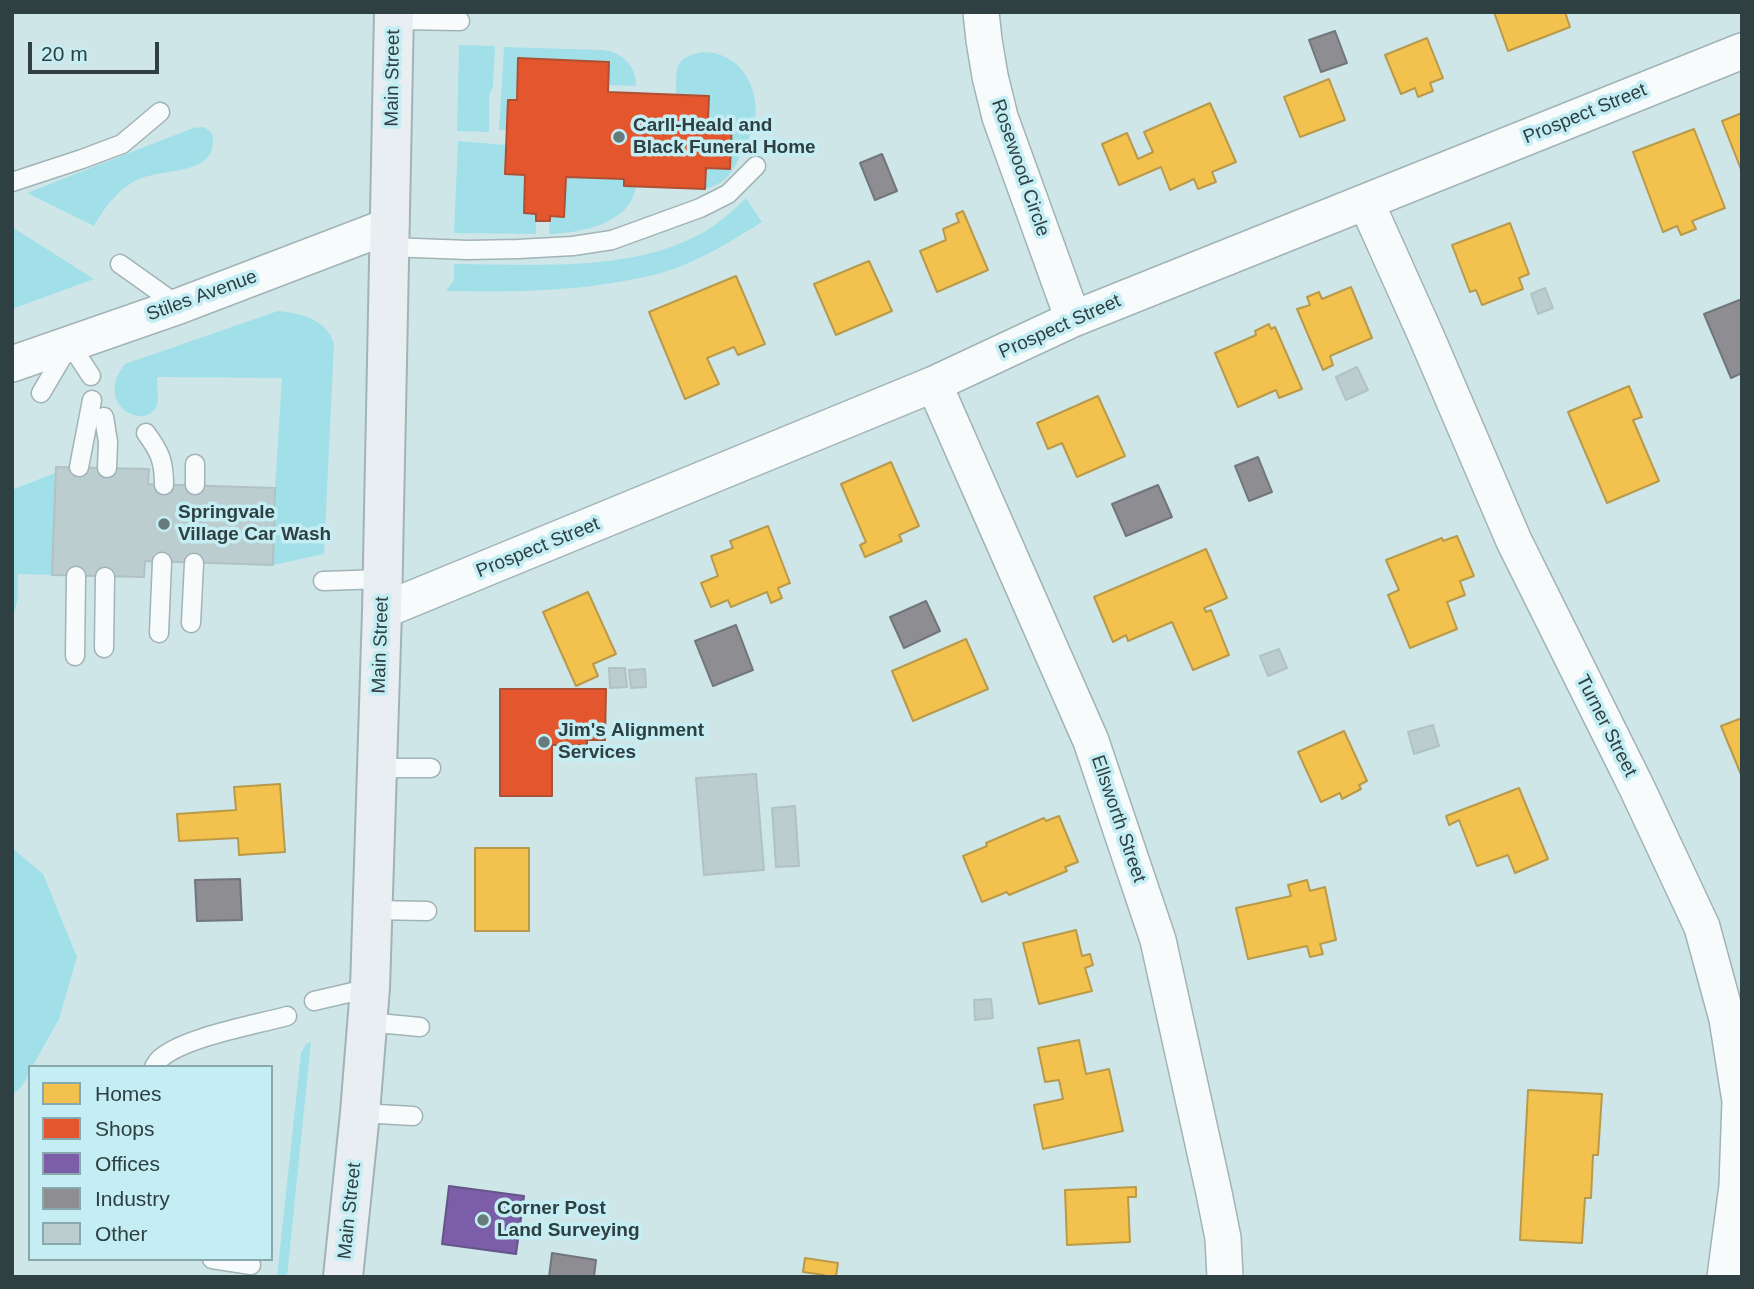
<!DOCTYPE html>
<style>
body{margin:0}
#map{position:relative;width:1754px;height:1289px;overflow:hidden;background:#cfe6e9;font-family:Helvetica,sans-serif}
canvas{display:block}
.frame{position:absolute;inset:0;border:14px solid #2f4042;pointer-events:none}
.legend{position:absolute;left:28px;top:1065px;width:245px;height:196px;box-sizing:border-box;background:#c4eef4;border:2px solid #88a8ad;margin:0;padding:9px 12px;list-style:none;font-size:21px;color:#2f4042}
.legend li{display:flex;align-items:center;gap:14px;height:35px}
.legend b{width:35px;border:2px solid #88a8ad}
.scale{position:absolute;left:28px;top:42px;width:131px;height:32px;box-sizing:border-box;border:4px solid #2f4042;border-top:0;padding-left:9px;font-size:21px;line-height:24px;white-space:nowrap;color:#2f4042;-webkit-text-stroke:5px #c4eef4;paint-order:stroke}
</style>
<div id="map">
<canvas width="1754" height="1289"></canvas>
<div class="frame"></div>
<ul class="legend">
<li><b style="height:19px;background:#f2c14e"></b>Homes</li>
<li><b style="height:19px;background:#e4572e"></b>Shops</li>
<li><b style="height:19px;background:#7b5ea7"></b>Offices</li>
<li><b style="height:19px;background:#8d8d92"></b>Industry</li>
<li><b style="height:19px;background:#bbcdce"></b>Other</li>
</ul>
<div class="scale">20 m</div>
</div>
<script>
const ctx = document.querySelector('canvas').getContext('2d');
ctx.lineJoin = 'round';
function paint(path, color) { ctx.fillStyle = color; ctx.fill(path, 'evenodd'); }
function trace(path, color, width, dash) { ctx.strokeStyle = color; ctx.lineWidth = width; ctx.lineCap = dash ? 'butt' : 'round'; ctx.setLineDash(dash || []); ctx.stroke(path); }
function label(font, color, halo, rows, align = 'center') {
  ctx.font = font + ' Helvetica,sans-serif'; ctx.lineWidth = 7; ctx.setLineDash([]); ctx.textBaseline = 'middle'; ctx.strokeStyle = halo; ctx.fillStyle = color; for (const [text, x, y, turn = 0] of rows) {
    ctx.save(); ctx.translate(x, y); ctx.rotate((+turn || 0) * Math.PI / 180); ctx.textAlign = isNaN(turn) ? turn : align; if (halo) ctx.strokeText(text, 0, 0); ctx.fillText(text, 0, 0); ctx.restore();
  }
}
paint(new Path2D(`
 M459,45l36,1 -2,40 -4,10v36l-32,-1z
 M504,47l99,3c21,3 33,16 33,36l-28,-1 1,-23 -92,38h-9l-1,30h-8z
 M703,52c37,0 57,35 52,69 -2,11 -8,21 -13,31 -9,19 -14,31 -37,37l1,-21 24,1 2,-49 -24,-1 1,-23 -33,-1c0,-27 -2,-38 27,-43z
 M204,127l8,6c9,43 -47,35 -73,46 -20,9 -35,29 -45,47l-67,-33 166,-65z
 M458,141l48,4 19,30 -1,38 12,1v20l-82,-1z
 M566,177l58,2v7h12c-5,38 -56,47 -87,48l1,-18h14z
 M746,198l16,24c-32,20 -64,40 -101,51 -12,4 -25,5 -37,8 -58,11 -118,11 -178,10l8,-11v-16c80,0 178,9 250,-32 15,-9 29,-21 42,-34z
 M12,227l82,52 -82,30z
 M278,311c23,2 50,9 56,33l-10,210 -51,11 2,-77 7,-110 -125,-1c0,8 2,20 0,28 -10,27 -65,1 -32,-41z
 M55,473l-3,102 -34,-1c-1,14 2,30 -6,41v-125z
 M12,848l31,26 34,83 -18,62 -27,48h-2c-1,11 -9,22 -18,28z
 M311,1042l-24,235h-10l24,-224 5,-9z`), '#a1e0e8');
const homes = new Path2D(`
 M1494,12h71l5,15 -62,24z
 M1427,38l16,40 -13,5 3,8 -15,6 -3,-9 -14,6 -16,-39z
 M1329,79l16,41 -45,17 -16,-40z
 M1210,103l26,59 -24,10 4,10 -18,7 -4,-10 -24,11 -9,-23 -42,18 -17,-41 25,-11 11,26 15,-7 -9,-20z
 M1742,113v59l-20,-51z
 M1694,129l31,79 -33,13 4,8 -15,6 -4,-9 -14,6 -30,-80z
 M963,211l25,59 -51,22 -17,-41 26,-11 -3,-11 16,-7 -3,-8z
 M1510,223l19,51 -10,4 4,11 -41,16 -6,-15 -6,2 -18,-47z
 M869,261l23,50 -56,24 -22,-51z
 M736,276l29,68 -27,11 -4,-8 -27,11 12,26 -34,15 -36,-87z
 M1351,287l21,51 -42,18 3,9 -10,5 -26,-61 13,-4 -3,-8 12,-5 3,7z
 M1269,324l2,5 4,-2 27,62 -23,9 -3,-8 -38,17 -23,-54 41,-18 -1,-4z
 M1629,386l13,31 -9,3 26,61 -52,22 -39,-91z
 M1098,396l27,60 -48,21 -15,-34 -14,6 -11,-26z
 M891,462l28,64 -20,9 3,6 -37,16 -5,-12 6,-3 -25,-58z
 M768,526l22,57 -12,5 4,10 -11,5 -4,-11 -36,15 -3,-7 -17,7 -10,-24 17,-7 -7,-20 22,-8 -3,-7z
 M1457,536l17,40 -14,5 5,14 -18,7 10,27 -47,19 -22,-53 11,-5 -13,-30 56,-22 1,3z
 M1206,549l21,49 -23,10 2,4 5,-2 18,45 -36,15 -21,-48 -44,19 -2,-6 -13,7 -19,-45z
 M588,592l28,62 -23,10 5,12 -22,10 -33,-74z
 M966,639l22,50 -75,32 -21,-50z
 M1742,718v59l-21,-51z
 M1344,731l23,50 -8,4 2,4 -19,10 -2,-6 -19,9 -23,-50z
 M280,784l5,68 -46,3 -1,-17 -59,3 -2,-27 59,-4 -2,-23z
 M1519,788l29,71 -33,14 -7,-18 -31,11 -18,-46 -10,5 -3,-9z
 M1059,816l19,46 -13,5 2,4 -58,24 -2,-3 -25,10 -19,-46 24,-10 -1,-3 58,-25 2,3z
 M475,848h54v83h-54z
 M1307,880l3,11 15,-4 11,53 -16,4 3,10 -13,3 -3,-11 -59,13 -12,-51 55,-12 -3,-11z
 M1076,930l6,26 8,-2 3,11 -8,3 7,23 -53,13 -16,-61z
 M1079,1040l7,34 23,-5 14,62 -80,18 -9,-44 29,-6 -4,-19 -14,2 -7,-34z
 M1528,1090l74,4 -4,61h-5l-2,43h-6l-3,45 -62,-3z
 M1136,1187v10h-8l2,45 -63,3 -2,-55z
 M805,1258l33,5 -2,13 7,1h-19v-2l-21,-3z`);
paint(homes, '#f2c14e');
trace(homes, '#b89a4a', 2);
const shops = new Path2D(`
 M518,58l91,4 -1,30 101,4 -1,23 24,1 -2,49 -24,-1 -1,21 -81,-3v-7l-58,-2 -2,40 -14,-1v5h-14v-7l-12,-1 1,-38 -20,-1 3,-74h9z
 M500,689h106l-1,51h-18v5h-35v51h-52z`);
paint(shops, '#e4572e');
trace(shops, '#ae5034', 2);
const offices = new Path2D(`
 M449,1186l75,10 -8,58 -74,-10z`);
paint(offices, '#7b5ea7');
trace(offices, '#645589', 2);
const industry = new Path2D(`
 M1335,31l12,32 -26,9 -12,-32z
 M882,154l15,37 -22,9 -15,-37z
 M1742,299v74l-11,5 -27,-64z
 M1258,457l14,35 -23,9 -14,-35z
 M1158,485l14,32 -46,19 -14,-32z
 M926,601l14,30 -36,17 -14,-31z
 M736,625l17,45 -40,16 -18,-45z
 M240,879l2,41 -45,1 -2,-41z
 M552,1253l44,7 -2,17h-45z`);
paint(industry, '#8d8d92');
trace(industry, '#71767a', 2);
const building = new Path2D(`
 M1545,288l8,20 -15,6 -7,-20z
 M1357,367l11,23 -22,10 -10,-23z
 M56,467l93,2 -1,15 127,4 -2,77 -128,-4 -1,16 -92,-2z
 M1279,649l8,19 -19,8 -8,-20z
 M609,668h16l2,19 -17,1z
 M645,669l1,18 -15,1 -2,-18z
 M1433,725l6,21 -25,8 -6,-22z
 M756,774l8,96 -60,5 -8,-97z
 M795,806l4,60 -23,1 -4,-59z
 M991,999l2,19 -18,2 -1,-20z`);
paint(building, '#bbcdce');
trace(building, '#b0c2c2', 2);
const service = new Path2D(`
 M394,20l66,1
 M12,182l70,-23 40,-15 38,-32
 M389,247l79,3 50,-1 55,-3 39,-6 88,-32 28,-14 28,-28
 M120,264l59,42
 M41,393l29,-49 21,32
 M104,417l4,25 -1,26
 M146,433c14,19 18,28 18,52
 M79,467l13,-67
 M195,485v-21
 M323,581l60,-2
 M191,623l3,-60
 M159,633l3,-71
 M104,648l1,-71
 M75,656l1,-80
 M376,768h55
 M372,910l55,1
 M314,1001l56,-13
 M367,1022l53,5
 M154,1067c2,-3 4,-7 7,-9 24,-21 94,-33 126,-42
 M360,1113l53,3
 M212,1259l39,6`);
const minor = new Path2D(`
 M981,12l3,28 6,36 10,41 73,202
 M1366,202l61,136 87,203 123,247 65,139 25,92 13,82 -3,85 -12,91
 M12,364l167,-58 212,-81
 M934,384l157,357 67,199 56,253 9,45 2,39
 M382,611l552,-227 139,-65 669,-268`);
const secondary = new Path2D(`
 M343,1277l17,-164 10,-125 12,-377 12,-599`);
trace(service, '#a1b3b6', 21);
trace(minor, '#a1b3b6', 38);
trace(secondary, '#a1b3b6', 42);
trace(service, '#f8fbfc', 18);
trace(minor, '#f8fbfc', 35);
trace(secondary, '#e8eef1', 38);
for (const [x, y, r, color] of [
 [619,137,7,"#677a7c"],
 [164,524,7,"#677a7c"],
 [544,742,7,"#677a7c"],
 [483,1220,7,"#677a7c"]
]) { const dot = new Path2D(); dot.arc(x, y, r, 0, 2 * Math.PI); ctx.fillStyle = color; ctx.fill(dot); trace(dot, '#c4eef4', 2.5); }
label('19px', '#2f4042', '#c4eef4', [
 ["Main Street",393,78,-89],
 ["Prospect Street",1585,114,-22],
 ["Rosewood Circle",1020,168,71],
 ["Stiles Avenue",202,296,-20],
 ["Prospect Street",1060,327,-24],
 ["Prospect Street",538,548,-22],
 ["Main Street",381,645,-88],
 ["Turner Street",1606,726,63],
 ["Ellsworth Street",1118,819,71],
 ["Main Street",350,1211,-84]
]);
label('bold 19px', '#2f4042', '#c4eef4', [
 ["Carll-Heald and",633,126],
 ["Black Funeral Home",633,148],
 ["Springvale",178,513],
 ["Village Car Wash",178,535],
 ["Jim's Alignment",558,731],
 ["Services",558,753],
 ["Corner Post",497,1209],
 ["Land Surveying",497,1231]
], 'left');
</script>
